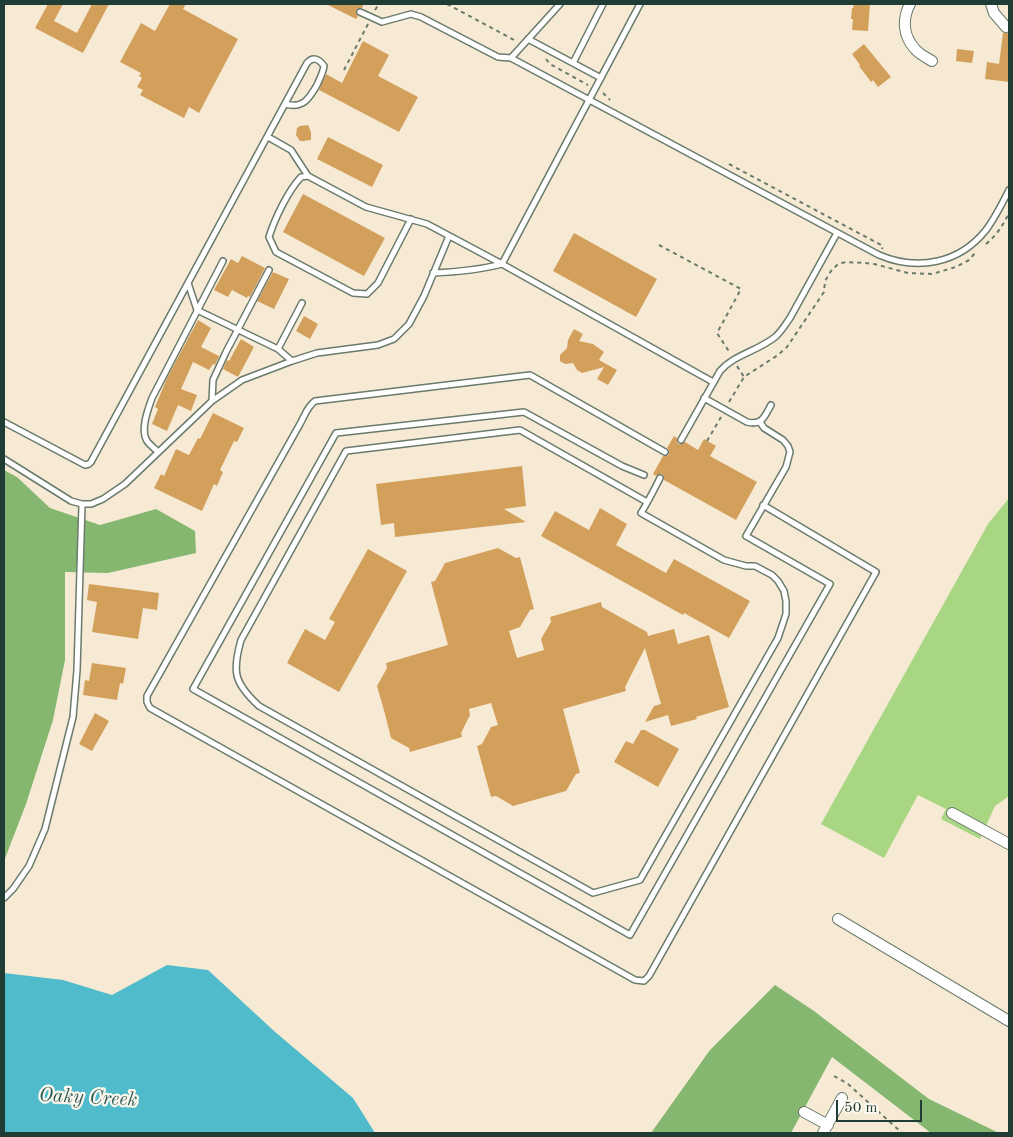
<!DOCTYPE html>
<style>
body{margin:0}
#map{position:relative;width:1013px;height:1137px;overflow:hidden;background:#f6ead5;font-family:"Old Standard TT",serif}
canvas{display:block}
.frame{position:absolute;inset:0;border:5px solid #1f3d34;pointer-events:none}
.scale{position:absolute;left:836px;top:1100px;width:86px;height:22px;box-sizing:border-box;border:2px solid #1f3d34;border-top:0;padding-left:6px;font-size:15px;line-height:18px;white-space:nowrap;color:#1f3d34;-webkit-text-stroke:4px #fbf7ec;paint-order:stroke}
</style>
<div id="map">
<canvas width="1013" height="1137"></canvas>
<div class="frame"></div>
<div class="scale">50 m</div>
</div>
<script>
const ctx = document.querySelector('canvas').getContext('2d');
ctx.lineJoin = 'round';
function paint(path, color) { ctx.fillStyle = color; ctx.fill(path, 'evenodd'); }
function trace(path, color, width, dash) { ctx.strokeStyle = color; ctx.lineWidth = width; ctx.lineCap = dash ? 'butt' : 'round'; ctx.setLineDash(dash || []); ctx.stroke(path); }
function label(font, color, halo, rows, align = 'center') {
  ctx.font = font + ' "Old Standard TT",serif'; ctx.lineWidth = 4.5; ctx.setLineDash([]); ctx.textBaseline = 'middle'; ctx.strokeStyle = halo; ctx.fillStyle = color; for (const [text, x, y, turn = 0] of rows) {
    ctx.save(); ctx.translate(x, y); ctx.rotate((+turn || 0) * Math.PI / 180); ctx.textAlign = isNaN(turn) ? turn : align; if (halo) ctx.strokeText(text, 0, 0); ctx.fillText(text, 0, 0); ctx.restore();
  }
}
paint(new Path2D(`
 M1009,498v298l-14,10 -15,33 -39,-20 5,-10 -28,-14 -34,63 -63,-34 167,-300z`), '#a9d682');
paint(new Path2D(`
 M4,470l13,7 33,31 50,17 56,-16 39,22 1,22 -88,20 -43,-1v88l-12,60 -27,84 -22,57z
 M775,985l39,26 115,88 70,34h-68l-99,-76 -41,76h-140l59,-83z`), '#86b770');
paint(new Path2D(`
 M167,965l41,5 66,61 79,67 22,35h-371v-160l59,7 49,15z`), '#4fbbcb');
paint(new Path2D(`
 M48,4h15l-9,17 23,12 15,-29h17l-26,49 -48,-25z
 M170,4h16l-3,5 55,30 -39,74 -10,-6 -5,11 -44,-23 3,-5 -6,-3 5,-9 -3,-2 2,-3 -21,-11 21,-39 14,8z
 M326,4h38l-2,4h-3l-3,2v3l2,3 -2,3z
 M854,4h16l-2,27 -16,-1 1,-11h-2l1,-11h1z
 M1003,33h6v49l-24,-3 2,-17 12,2z
 M363,41l26,14 -11,21 40,21 -19,35 -80,-42 7,-16 16,9z
 M864,44l27,33 -13,10 -5,-7 -2,2 -12,-16 1,-1 -8,-11z
 M957,49l17,2 -2,12 -16,-2z
 M308,125l3,7v8l-8,1h-3l-4,-6 1,-7 3,-2z
 M328,137l55,28 -11,22 -55,-28z
 M303,194l82,44 -21,38 -81,-44z
 M574,233l83,46 -21,38 -83,-46z
 M242,256l23,12 -15,29 -2,-1 -1,2 -15,-8 -4,7 -14,-7 17,-31 7,4z
 M273,272l16,7 -15,30 -17,-8z
 M304,316l14,8 -8,15 -14,-8z
 M198,320l13,8 -10,19 18,9 -4,9 -2,-1 -4,6 -16,-8 -12,27 16,6 -6,16 -13,-6 -11,26 -15,-7 6,-15 -3,-2 12,-29z
 M574,329l9,5 -4,7 14,3 11,8 -5,8 18,10 -9,15 -11,-6 7,-12 -22,6 -5,-3 -4,-7 -8,1 -5,-3v-6l7,-7 1,-8z
 M241,339l13,8 -16,30 -15,-8 4,-9 2,1z
 M213,413l31,15 -7,14 -3,-1 -14,29 3,2 -6,14 -3,-2 -12,27 -48,-23 7,-14 3,2 12,-27 13,6 9,-17 2,1z
 M674,436l3,2v3l1,3h4l3,-2 13,8 6,-11 12,7 -6,10 47,26 -21,38 -72,-40v-3l-2,-3h-3l-3,2 -3,-2 10,-18h4l2,-2v-4l-2,-2z
 M522,466l4,40 -22,3 22,13 -131,15 -1,-14 -13,2 -5,-41z
 M600,508l27,16 -11,21 50,28 8,-14 76,42 -21,37 -45,-25 -1,2 -142,-79 14,-25 34,19z
 M498,548l18,10 4,-1 14,52 -4,1 -10,17 -11,4 8,27 27,-8 -3,-11 10,-17 -1,-5 51,-15 1,5 45,25 1,4 26,-7 4,15 31,-9 20,72 -33,10 1,2 -26,7 -3,-11 -23,7 9,-16 7,-2 -16,-56 -20,39 1,4 -63,18 17,64 -4,1 -10,17 -53,15 -17,-10 -5,1 -14,-51 5,-2 9,-17 7,-2 -7,-22 -22,6 1,6 -9,18 1,4 -52,15 -1,-4 -18,-10 -6,-24 -8,-28 10,-18 -1,-5 62,-18 -17,-63 4,-1 10,-18z
 M368,549l39,22 -68,121 -52,-29 18,-34 20,11 10,-18 -6,-3z
 M89,584l70,9 -2,17 -14,-2 -5,31 -46,-7 5,-30 -10,-2z
 M92,663l34,5 -3,16 -3,-1 -3,17 -34,-5 2,-15 4,1z
 M95,713l14,8 -17,30 -13,-7z
 M641,730h4l34,19 -21,38 -44,-25 12,-21 7,3z`), '#d3a05c');
const service = new Path2D(`
 M360,12l22,10 29,-8 10,3 77,40 13,1 368,197c38,16 80,9 107,-25 9,-12 16,-26 23,-40
 M528,39l73,39
 M511,58l49,-54
 M573,63l30,-59
 M268,137l23,13 17,26 58,31 61,17 75,40 211,118
 M308,176l-7,1c-13,14 -26,41 -32,60l7,15 77,41 14,1 11,-11 33,-64
 M433,273c24,-1 46,-3 69,-9l138,-260
 M188,283l9,27 81,39 14,12
 M278,349l24,-46
 M704,398l43,24c15,4 18,-6 24,-17
 M212,401l1,-21 13,-28 43,-82
 M4,422l81,43 4,-1 2,-2 216,-399c6,-7 12,-4 17,3 -1,7 -4,12 -7,19 -8,14 -14,24 -32,19
 M681,440l39,-69c15,-17 38,-20 55,-34 6,-5 10,-12 15,-19l47,-85
 M158,452c-3,-3 -8,-7 -11,-11 -7,-11 1,-32 5,-43l71,-137
 M665,452l-135,-77 -215,26c-8,6 -10,14 -15,23l-153,272v6l3,6 485,272 9,1 5,-5 227,-404 -113,-67
 M4,459l67,42 11,3h9l12,-5 22,-15 87,-83 30,-21 50,-19 25,-8 61,-8 16,-6 15,-15 15,-28 25,-60
 M644,475l-22,-9 -98,-54 -188,21 -143,256 437,246 200,-351 -84,-48 40,-69 4,-15 -2,-6 -5,-6 -19,-12 -4,-6
 M647,502l-127,-72 -174,21 -105,189c-9,32 -7,43 18,66l334,187 47,-13 138,-242 8,-24v-13l-2,-10 -6,-10 -6,-6 -17,-9h-9l-22,-6 -83,-47c7,-11 13,-23 19,-35
 M4,898l9,-9 16,-23 16,-37 28,-112 4,-47 5,-166`);
const minor = new Path2D(`
 M910,4c-8,15 -7,32 5,45 4,5 12,9 17,12
 M991,4l3,9 12,14
 M952,813l57,31
 M838,919l171,102
 M804,1112l24,13
 M823,1133l19,-35`);
trace(service, '#6a7a6c', 8);
trace(minor, '#6a7a6c', 12);
trace(new Path2D(`
 M447,4l69,37
 M375,10l4,-6
 M546,59l4,5 38,21
 M344,70l24,-46
 M603,93l7,7
 M729,164l154,82 -1,3
 M986,244c11,-9 17,-19 23,-31
 M659,245l82,44 -24,44 13,20
 M737,366l7,11
 M729,402l15,-25 34,-22 9,-8 37,-55 1,-11 6,-10 6,-6 4,-2 5,-1 19,1 9,1 34,9 24,1 24,-7 13,-7 6,-7
 M707,441l14,-24
 M834,1076l14,8 54,49`), '#6a7a6c', 2, [4, 4]);
trace(service, '#fff', 5);
trace(minor, '#fff', 10);
label('italic 20px', '#2b5c5a', '#fbf7ec', [
 ["Oaky Creek",88,1098,3]
]);
</script>
